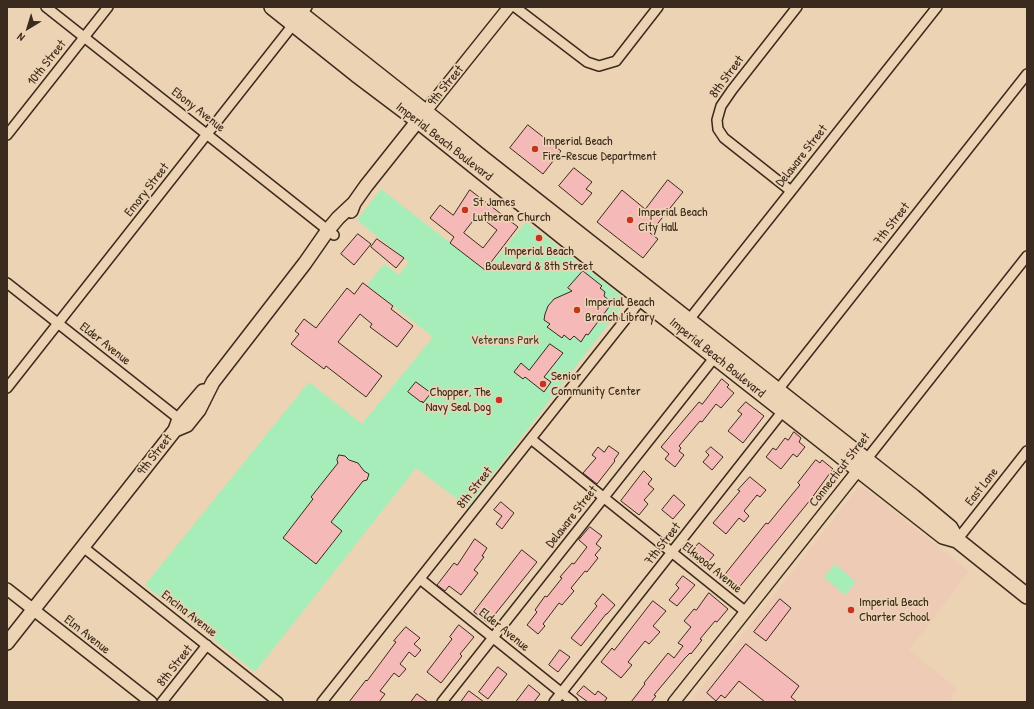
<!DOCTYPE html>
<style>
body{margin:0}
#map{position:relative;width:1034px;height:709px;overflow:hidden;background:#ebd3b3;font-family:"Patrick Hand",sans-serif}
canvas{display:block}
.frame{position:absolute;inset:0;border:8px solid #3b2a1e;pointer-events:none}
.north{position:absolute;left:8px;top:8px;width:40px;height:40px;-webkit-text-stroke:3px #ebd3b3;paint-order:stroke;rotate:218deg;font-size:11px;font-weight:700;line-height:16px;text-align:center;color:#3b2a1e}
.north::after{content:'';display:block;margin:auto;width:14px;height:18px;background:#3b2a1e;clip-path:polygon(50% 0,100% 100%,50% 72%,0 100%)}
</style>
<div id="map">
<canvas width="1034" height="709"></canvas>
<div class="frame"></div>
<div class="north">N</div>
</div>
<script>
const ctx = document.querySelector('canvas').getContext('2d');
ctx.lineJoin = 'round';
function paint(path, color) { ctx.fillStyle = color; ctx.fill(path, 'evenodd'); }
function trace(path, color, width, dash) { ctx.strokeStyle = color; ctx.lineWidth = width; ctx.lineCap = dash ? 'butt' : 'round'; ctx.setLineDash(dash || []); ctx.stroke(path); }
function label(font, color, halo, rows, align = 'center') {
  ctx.font = font + ' "Patrick Hand",sans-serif'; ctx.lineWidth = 3.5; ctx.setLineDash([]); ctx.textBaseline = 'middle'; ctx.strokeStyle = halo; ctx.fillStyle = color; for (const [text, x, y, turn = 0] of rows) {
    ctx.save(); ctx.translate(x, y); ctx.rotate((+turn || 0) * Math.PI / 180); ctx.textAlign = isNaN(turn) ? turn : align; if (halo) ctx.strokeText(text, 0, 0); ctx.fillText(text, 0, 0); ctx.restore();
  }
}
paint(new Path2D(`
 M863,487l106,84 -60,79 48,39 -7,9 4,4h-264l167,-213z`), '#eecbb4');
paint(new Path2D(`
 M381,189l105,82 40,-49 96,74 1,9 -155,202 -52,-39 -161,204 -110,-87 164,-203 53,42 71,-87 -66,-52 17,-21 15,11 10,-13 -52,-42z
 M835,564l21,18 -11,13 -21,-18z`), '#a7edb9');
const building = new Path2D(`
 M528,125l33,26 -18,23 -33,-26z
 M574,168l18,14 -6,7 6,4 -10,12 -23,-19z
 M668,180l15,12 -33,41 8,6 -15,19 -46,-36 25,-32 23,19z
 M470,190l48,37 -33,43 -35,-27 4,-6 -24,-19 10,-13 13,10zM478,215l19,15 -14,18 -19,-15z
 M358,234l13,10 -17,21 -13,-11z
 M377,239l27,19 -8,10 -25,-21z
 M583,271l19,15 -2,2 5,4 -1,4 8,7 -24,32 -2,-1 -5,8 -7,-6 -4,4 -6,-5 -2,3 -15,-11 3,-3 -6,-4 1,-6 3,-8 6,-7 18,-8 -4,-3z
 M363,283l30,23 -2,3 22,17 -16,21 -27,-20 2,-3 -12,-10 -22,28 44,34 -16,21 -40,-31 -2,3 -33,-25 8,-10 -4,-3 9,-12 12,9 31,-40 7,6z
 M550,344l13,9 -19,24 7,5 -7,10 -19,-15 -2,2 -9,-7 7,-9 8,7z
 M722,379l7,6 -2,2 7,6 -13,15 -5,-4 -14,18 -2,-1 -21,25 2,2 -2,3 5,4 -9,12 -10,-8 4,-5 -8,-7 38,-45 3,2z
 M416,382l15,11 -8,10 -1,-2 -1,1 -13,-10z
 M746,402l18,14 -21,27 -15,-12 14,-17 -4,-3z
 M794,432l7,6 -2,4 6,5 -8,10 -4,-3 -12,15 -15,-12 7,-9 3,2 9,-12 3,2z
 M609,446l10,7 -5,7 1,1 -18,23 -14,-11 13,-15 -4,-3 6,-8 6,5z
 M711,447l12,10 -11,13 -9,-8 6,-7 -3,-3z
 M339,455l6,1 4,4 9,3 6,8 5,3 -2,6 -4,1 -32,41 11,9 -26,33 -33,-26 30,-39 -2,-2 27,-34 -1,-3z
 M816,460l4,3 2,-3 11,9 -22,30 -74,91 -15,-12 44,-55 2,1 22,-27 10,-12 -2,-2z
 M644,471l8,8 -4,5 6,5 -10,11 4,4 -9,11 -18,-14z
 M750,477l16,13 -6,7 -3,-2 -13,16 5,5 -5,6 -5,-4 -13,16 -13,-11 27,-32 -2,-1z
 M674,495l11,10 -12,14 -11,-9z
 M501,502l13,11 -12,16 -6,-5 6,-8 -8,-6z
 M590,527l12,9 -6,8 5,4 -6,7 3,3 -11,14 -2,-1 -14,17 3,3 -12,14 -3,-2 -16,21 2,2 -7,8 -11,-9 10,-13 -2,-2 10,-14 2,1 15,-19 -2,-1 12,-14 2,1 13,-17 -8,-7z
 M475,539l12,9 -5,8 2,1 -10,13 4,3 -17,22 -12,-9 -4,5 -8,-6 17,-22 3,2z
 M699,543l15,12 -10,12 -15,-12z
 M522,550l15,12 -49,61 -14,-11z
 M683,576l12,9 -18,21 -8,-6 10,-12 -3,-3z
 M709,593l19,16 -11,13 -2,-1 -15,18 2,1 -11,14 -1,-1 -5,5 -31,37 2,1 -5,6h-20l14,-18 -1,-1 24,-30 6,5 9,-12 -5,-3 13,-16 -7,-6 10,-12 2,1z
 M603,594l12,11 -8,9h-1l-25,32 -10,-8 26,-32 -2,-2z
 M780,599l11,9 -25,33 -12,-9z
 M653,601l13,10 -13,15 7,6 -11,12 -4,-3 -17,21 4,3 -11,13 -20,-16 11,-14 2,2z
 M459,625l15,12 -14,17 2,2 -21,27 -14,-11 25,-33 -2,-2z
 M406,627l14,11 -6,6 7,6 -6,7 -6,-5 -9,12 6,5 -7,8 -5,-4 -14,18 5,3 -6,8h-30l17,-22 1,1 29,-39 -2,-1z
 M746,644l53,42 -8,11 6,5h-32l-26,-21 -14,17 -4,-3 -5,6 -9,-8z
 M560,650l10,7 -12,15 -9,-7z
 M498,667l9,7 -19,25 -9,-7z
 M529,685l11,9 -6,8h-18z
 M584,686l11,9 3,-4 9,7 -3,4h-16l-11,-8z
 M469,691l15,11h-23z
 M417,694l11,8h-17z`);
paint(building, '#f5b9b7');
trace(building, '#3b2a1e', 1);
const minor = new Path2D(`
 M46,7l288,228
 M515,7l72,55 12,4 17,-5 42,-54
 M7,135l101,-128
 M791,191l-67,-53 -6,-9 -1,-9 4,-14 11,-16 65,-83
 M7,283l176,139
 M688,321l249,-314
 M7,388l300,-381
 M777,391l250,-317
 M531,439l215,173
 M866,460l161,-204
 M957,540l70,-89
 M83,547l195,155
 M420,579l153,123
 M162,702l45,-57
 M322,702l322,-406
 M442,702l276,-349
 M554,702l232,-295`);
const tertiary = new Path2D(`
 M425,112l84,-105
 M7,589l144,113
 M674,702l189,-238`);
const secondary = new Path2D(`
 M351,211l3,-8 12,-17 58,-73
 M175,430l4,-11 24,-28
 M7,643l168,-213 12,-5 12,-15 14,-28 92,-119 23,-33 10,-12 16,-15`);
const primary = new Path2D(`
 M272,7l84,67 61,46 190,152 336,264 14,4
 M292,7l147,116 38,31 436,343 37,31 7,12 70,56`);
trace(minor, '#3b2a1e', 12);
trace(tertiary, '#3b2a1e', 14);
trace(secondary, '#3b2a1e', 16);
trace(primary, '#3b2a1e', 18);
trace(minor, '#ebd3b3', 9);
trace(tertiary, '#ebd3b3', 11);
trace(secondary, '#ebd3b3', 13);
trace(primary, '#ebd3b3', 15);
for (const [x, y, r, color] of [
 [535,149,4,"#c8321e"],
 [465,210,4,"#c8321e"],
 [630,220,4,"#c8321e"],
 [539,238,4,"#c8321e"],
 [577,310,4,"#c8321e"],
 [543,384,4,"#c8321e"],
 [499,400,4,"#c8321e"],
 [851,610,4,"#c8321e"]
]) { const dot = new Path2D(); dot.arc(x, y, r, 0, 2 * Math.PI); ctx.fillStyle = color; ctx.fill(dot); trace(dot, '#ebd3b3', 1.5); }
label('13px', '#3b2a1e', '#ebd3b3', [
 ["10th Street",47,63,-52],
 ["8th Street",727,77,-54],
 ["9th Street",446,86,-51],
 ["Ebony Avenue",198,110,38],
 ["Imperial Beach Boulevard",444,142,38],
 ["Delaware Street",802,156,-52],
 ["Emory Street",147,190,-52],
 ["7th Street",892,224,-52],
 ["Elder Avenue",105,344,38],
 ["Imperial Beach Boulevard",717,358,39],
 ["9th Street",155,455,-52],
 ["Connecticut Street",840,470,-52],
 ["East Lane",982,487,-52],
 ["8th Street",475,488,-52],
 ["Delaware Street",572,517,-52],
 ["7th Street",663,544,-52],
 ["Elkwood Avenue",712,568,39],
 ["Encina Avenue",189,614,38],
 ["Elder Avenue",504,630,39],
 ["Elm Avenue",87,635,38],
 ["8th Street",175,666,-52]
]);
label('13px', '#3b2a1e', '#ebd3b3', [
 ["Imperial Beach",543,142],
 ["Fire-Rescue Department",543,157],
 ["St James",473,203],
 ["Lutheran Church",473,218],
 ["Imperial Beach",638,213],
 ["City Hall",638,228],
 ["Imperial Beach",539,252,"center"],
 ["Boulevard & 8th Street",539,267,"center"],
 ["Imperial Beach",585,303],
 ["Branch Library",585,318],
 ["Senior",551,377],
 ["Community Center",551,392],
 ["Chopper, The",491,393,"right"],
 ["Navy Seal Dog",491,408,"right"],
 ["Imperial Beach",859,603],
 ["Charter School",859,618]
], 'left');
label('13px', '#463e2e', '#ebd3b3', [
 ["Veterans Park",505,341]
]);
</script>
